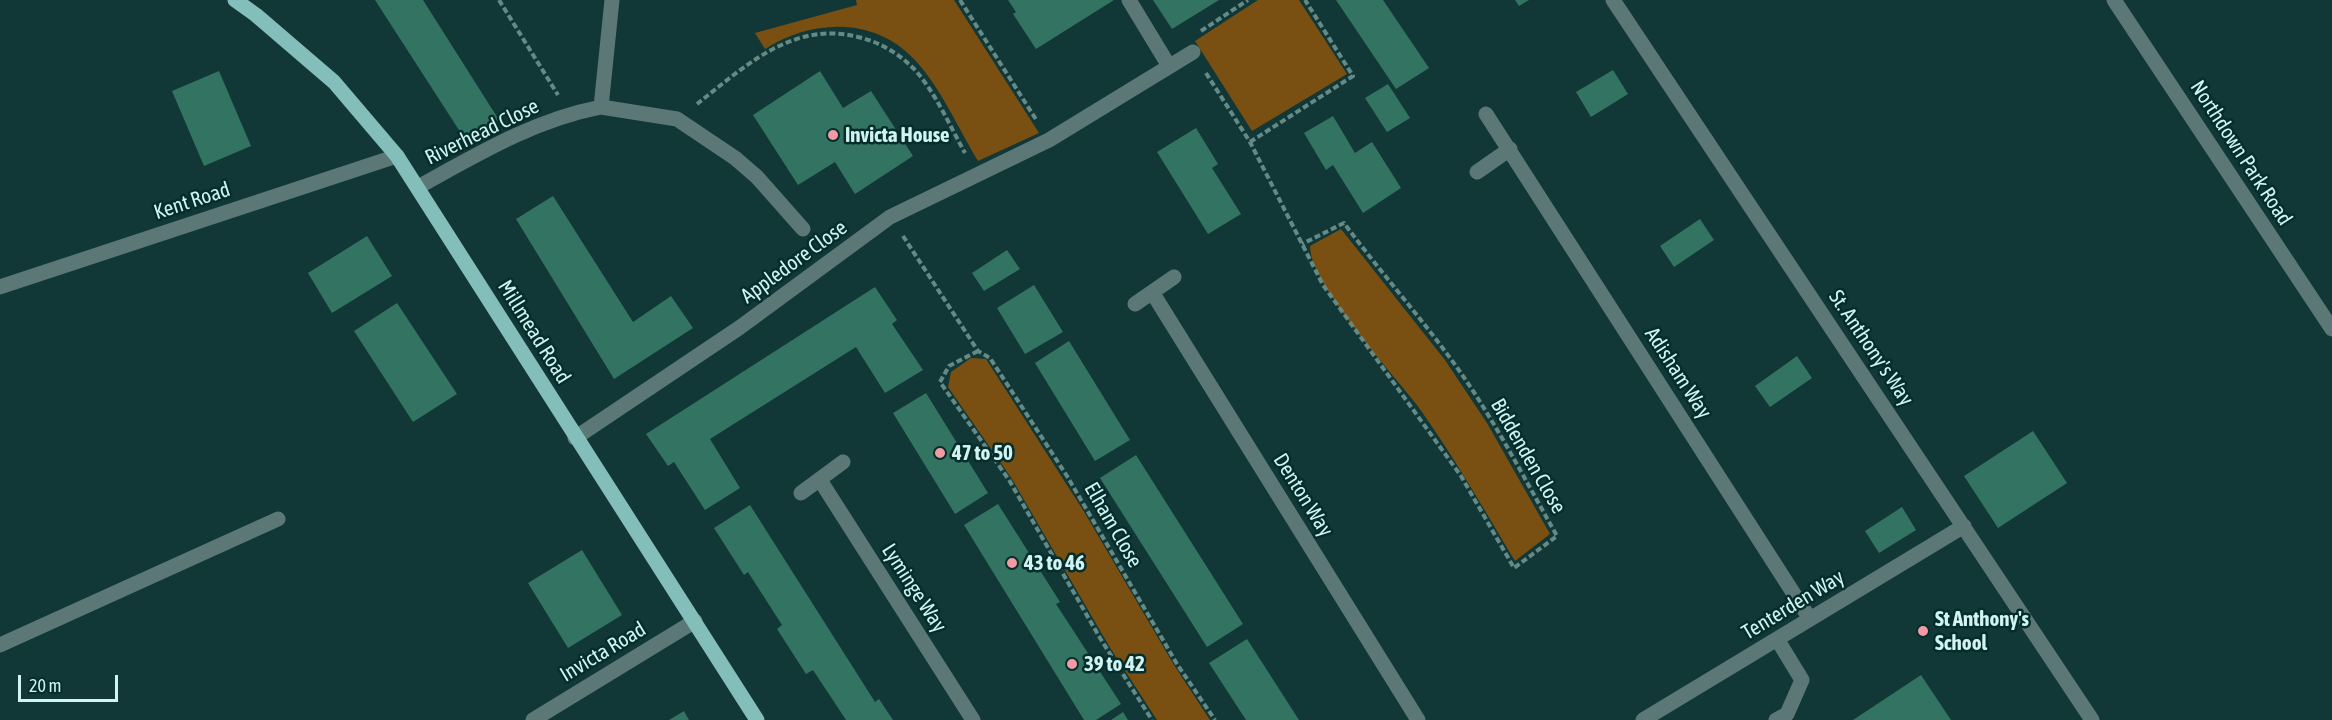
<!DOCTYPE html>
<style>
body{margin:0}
#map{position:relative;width:2332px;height:720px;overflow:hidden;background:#113837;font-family:"Asap Condensed",sans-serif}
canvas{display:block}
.scale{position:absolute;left:18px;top:675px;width:100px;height:27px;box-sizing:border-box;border:3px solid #d1f4f2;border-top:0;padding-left:8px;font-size:18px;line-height:21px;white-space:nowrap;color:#d1f4f2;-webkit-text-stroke:4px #042d2c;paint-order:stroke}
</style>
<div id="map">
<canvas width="2332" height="720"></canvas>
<div class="scale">20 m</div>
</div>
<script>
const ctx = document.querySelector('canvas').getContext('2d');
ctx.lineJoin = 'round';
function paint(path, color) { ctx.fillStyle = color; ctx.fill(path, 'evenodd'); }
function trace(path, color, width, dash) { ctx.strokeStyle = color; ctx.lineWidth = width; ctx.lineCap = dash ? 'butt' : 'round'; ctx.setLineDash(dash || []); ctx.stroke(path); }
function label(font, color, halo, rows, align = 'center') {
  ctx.font = font + ' "Asap Condensed",sans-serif'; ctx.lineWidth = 5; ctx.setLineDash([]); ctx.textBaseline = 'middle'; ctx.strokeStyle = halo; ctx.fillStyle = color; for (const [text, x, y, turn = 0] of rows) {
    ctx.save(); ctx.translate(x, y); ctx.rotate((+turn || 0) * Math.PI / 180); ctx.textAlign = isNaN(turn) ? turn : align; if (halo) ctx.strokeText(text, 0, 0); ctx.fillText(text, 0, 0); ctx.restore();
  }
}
paint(new Path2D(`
 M856,0h98l85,133 -61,28c-20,-33 -37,-73 -63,-101 -41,-44 -103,-41 -150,-11l-10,-16 102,-28z
 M1258,0h41l48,74 -95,57 -57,-90z
 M1341,229l104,131 42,63 63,111 -35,27c-32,-53 -62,-106 -98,-156 -25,-33 -107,-120 -107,-159z
 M971,358l15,1 97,151 91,155 36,55h-53l-48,-74 -97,-167 -64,-92 3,-15z`), '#795011');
paint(new Path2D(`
 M375,0h48l76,120 -33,21z
 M1008,0h106l-78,49 -23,-35 3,-2z
 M1153,0h66l-47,29z
 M1336,0h47l46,68 -33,21z
 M1515,0h14l-10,6z
 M1613,70l15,24 -37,23 -15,-25z
 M219,71l32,75 -47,20 -32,-75z
 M820,71l23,37 28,-17 42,65 -58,38 -20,-32 -37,23 -45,-70z
 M1388,84l22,34 -23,14 -22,-34z
 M1333,116l22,37 17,-11 29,46 -38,25 -30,-48 -7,5 -22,-37z
 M1196,128l22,36 -6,4 29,46 -33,20 -51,-82z
 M553,196l80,126 38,-26 22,32 -79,51 -98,-160z
 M1700,219l14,21 -40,27 -14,-21z
 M367,236l25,40 -60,37 -24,-40z
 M1007,250l13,19 -36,22 -12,-18z
 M1034,285l29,47 -38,22 -28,-46z
 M875,287l22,33 -5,4 31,46 -38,23 -29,-46 -146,92 30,49 -35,22 -31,-48 -6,4 -22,-32z
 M397,303l60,91 -44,28 -59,-91z
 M1069,341l61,99 -35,21 -60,-98z
 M1797,356l15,22 -42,29 -15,-21z
 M926,393l62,100 -33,21 -62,-101z
 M2033,431l34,52 -69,45 -34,-52z
 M1136,455l107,169 -36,23 -107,-169z
 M998,504l62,98 -4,2 65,100 -25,16h-12l-120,-195z
 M750,505l125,197 4,-3 14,21h-47l-33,-50 -7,4 -29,-45 5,-4 -34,-53 -4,3 -30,-47z
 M1902,507l14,23 -37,23 -14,-22z
 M582,550l40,65 -54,33 -40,-65z
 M1247,639l52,81h-53l-37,-57z
 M1921,675l30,45h-98z
 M684,711l5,9h-20z
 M1123,712l5,8h-17z`), '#337361');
trace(new Path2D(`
 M499,0l59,95
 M960,0l77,121
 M1201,31l47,-31
 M1206,73l44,69 73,143 138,191 53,92 43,-32c-25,-44 -48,-88 -75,-131 -40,-65 -93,-121 -138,-182l-42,21
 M697,104c47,-37 96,-84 161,-67 22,5 42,17 58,34 20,23 34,55 49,82
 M1250,142l103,-66 -48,-76
 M903,236l75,115 12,7 77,118 110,188 38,56
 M978,351l-29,15 -9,16 69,98 91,158 52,82`), '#648a88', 4, [6, 3]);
trace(new Path2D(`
 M1129,0l40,66
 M1613,0l479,720
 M2114,0l218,329
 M601,107l76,12 58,39 22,19 46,52
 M1486,114l324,505
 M1477,172l33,-23
 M418,187c60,-33 116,-67 183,-80l11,-107
 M0,287l397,-131
 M1152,292l266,428
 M1135,304l39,-27
 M575,438l164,-110 151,-111 159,-77 144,-88
 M820,480l153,240
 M801,493l42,-31
 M0,645l278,-126
 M533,720l162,-99
 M1643,720l321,-194
 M1776,720l11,-6 15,-34 -25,-41`), '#5c7876', 15);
trace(new Path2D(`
 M235,0l21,15 78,67 63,74 360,564`), '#83bebb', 15);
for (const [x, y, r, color] of [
 [833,135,6,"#f49aa4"],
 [940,453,6,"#f49aa4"],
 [1012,563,6,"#f49aa4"],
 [1923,631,6,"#f49aa4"],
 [1072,664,6,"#f49aa4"]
]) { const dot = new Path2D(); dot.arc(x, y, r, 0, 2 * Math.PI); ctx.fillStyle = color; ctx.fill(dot); trace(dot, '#042d2c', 2); }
label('21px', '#d1f4f2', '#042d2c', [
 ["Riverhead Close",482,132,-26],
 ["Northdown Park Road",2241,153,57],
 ["Kent Road",192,201,-18],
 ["Appledore Close",794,262,-36],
 ["Millmead Road",534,332,58],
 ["St. Anthony's Way",1871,348,56],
 ["Adisham Way",1678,373,57],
 ["Biddenden Close",1528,456,60],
 ["Denton Way",1303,495,58],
 ["Elham Close",1113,525,60],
 ["Lyminge Way",914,588,57],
 ["Tenterden Way",1793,605,-31],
 ["Invicta Road",603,652,-31]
]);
label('bold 21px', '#d1f4f2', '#042d2c', [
 ["Invicta House",845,135],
 ["47 to 50",952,453],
 ["43 to 46",1024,563],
 ["St Anthony's",1935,619],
 ["School",1935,643],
 ["39 to 42",1084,664]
], 'left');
</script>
